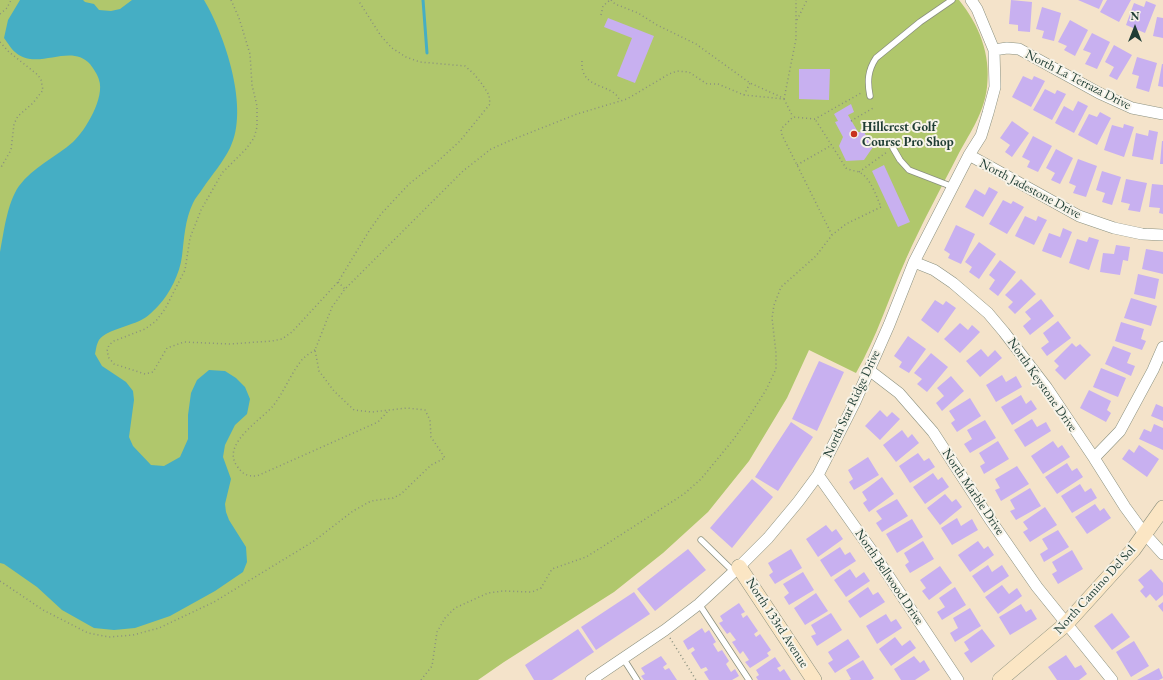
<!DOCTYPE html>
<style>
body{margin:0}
#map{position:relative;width:1163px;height:680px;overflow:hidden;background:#f4e3ca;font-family:"EB Garamond",serif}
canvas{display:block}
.north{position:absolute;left:1115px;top:8px;width:40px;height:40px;-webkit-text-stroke:3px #f7f3e8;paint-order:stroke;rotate:0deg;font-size:11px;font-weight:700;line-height:16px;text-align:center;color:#1f3d34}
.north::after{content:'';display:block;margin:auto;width:14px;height:18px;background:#1f3d34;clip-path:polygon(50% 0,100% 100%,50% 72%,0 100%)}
</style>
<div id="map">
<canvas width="1163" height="680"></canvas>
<div class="north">N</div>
</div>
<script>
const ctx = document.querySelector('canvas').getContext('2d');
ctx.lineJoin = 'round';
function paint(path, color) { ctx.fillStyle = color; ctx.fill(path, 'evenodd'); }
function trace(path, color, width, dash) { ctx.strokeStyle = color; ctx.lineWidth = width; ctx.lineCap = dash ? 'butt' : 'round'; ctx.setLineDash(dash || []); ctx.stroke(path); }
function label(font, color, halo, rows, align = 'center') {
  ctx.font = font + ' "EB Garamond",serif'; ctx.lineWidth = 4; ctx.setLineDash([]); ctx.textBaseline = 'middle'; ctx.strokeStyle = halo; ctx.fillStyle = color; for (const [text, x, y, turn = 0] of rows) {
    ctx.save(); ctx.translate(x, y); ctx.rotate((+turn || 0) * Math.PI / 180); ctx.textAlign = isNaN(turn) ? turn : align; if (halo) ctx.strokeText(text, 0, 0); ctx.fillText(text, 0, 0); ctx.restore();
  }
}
paint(new Path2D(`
 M0,0h959c20,25 32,54 28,87 -3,26 -16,44 -28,66 -18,35 -37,70 -53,106 -17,38 -29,78 -50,114l-47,-23 -22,48 -38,63 -41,51 -45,41 -49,39 -110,70 -26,18h-478z`), '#b0c76c');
paint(new Path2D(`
 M20,0h63l2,2 9,2 5,6 12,1 9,-2 12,-9h72c21,35 46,109 26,148 -7,14 -18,27 -27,40 -3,5 -8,10 -10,15 -8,16 -9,36 -11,53 -2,17 -12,37 -23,49 -5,5 -10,11 -16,14 -11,7 -40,11 -45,23 -2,4 -2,8 -3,12l7,12 24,16 7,9 1,9 -5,37 4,9 18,19 13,1 16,-9 8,-18v-24l3,-22 6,-13 12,-10 16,1 11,7 9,9 5,12 -3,15 -12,11 -10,20 -2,12 8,22 -6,25 1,8 3,8 17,27 1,15 -4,10 -28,19 -45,25 -35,12 -21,2 -20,-2 -32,-18 -25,-23 -33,-23 -4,-1v-311c4,-20 7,-49 19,-66 14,-19 37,-29 54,-44 13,-12 32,-45 26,-62 -1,-5 -6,-12 -9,-16 -20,-22 -53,8 -75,-12 -4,-3 -7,-9 -11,-14l4,-18z`), '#45aec4');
trace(new Path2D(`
 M423,0l4,53`), '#45aec4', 3);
paint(new Path2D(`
 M1011,0l21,2 -2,30 -12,-1v-6l-9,-1z
 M1078,0h25l-4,9z
 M1107,0h24l-12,22 -19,-10z
 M1146,1l10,4 -11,28 -19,-8 8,-22 10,4z
 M1042,7l19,6 -7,28 -12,-3 2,-7 -8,-2z
 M1157,17l6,1v20l-10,-2z
 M608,18l46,18 -19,47 -18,-7 15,-38 -28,-11z
 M1070,20l18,10 -13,26 -11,-6 3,-4 -9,-4z
 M1092,33l18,9 -13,27 -12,-5 6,-11 -8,-3z
 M1114,45l18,10 -15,25 -8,-4 5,-9 -9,-5z
 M1137,57l20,6 -8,29 -13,-4 3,-12 -7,-2z
 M1162,64h1v23l-5,-1z
 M799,69h31l-1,31 -30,-1z
 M1023,76l9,4 2,-4 11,5 -14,26 -19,-10z
 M1045,89l10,5 2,-4 9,4 -14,26 -19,-10z
 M1078,101l10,5 -14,27 -19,-10 9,-17 9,5z
 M851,104l3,8 -6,3 10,17h6l9,15 -9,13 -18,1 -7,-15 4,-9 -8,-15 3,-1 -4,-7z
 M1100,112l11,6 -14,27 -19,-10 11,-21 8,3z
 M1012,121l17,12 -17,24 -7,-5 5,-7 -10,-7z
 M1124,124l10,3 -10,30 -20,-7 8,-25 11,3z
 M1149,130l9,2 -5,28 -21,-4 4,-23 12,3z
 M1033,136l19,10 -14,26 -11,-5 3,-6 -8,-4z
 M1162,141h1v23h-3z
 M1056,149l17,9 -13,26 -9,-4 4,-7 -9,-5z
 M1078,159l19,7 -11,31 -13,-4 3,-7 -7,-3z
 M884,165l26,57 -12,5 -26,-56z
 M1102,171l19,6 -9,28 -10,-3 3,-9 -9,-3z
 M1126,179l21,4 -7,29 -12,-2 2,-6 -9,-2z
 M1152,184l11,1v29l-4,-1 1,-5 -11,-1z
 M989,187l9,5 -15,25 -18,-10 10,-18 10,6z
 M1003,200l8,4 2,-3 11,6 -17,27 -18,-10z
 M1025,216l11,5 2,-5 9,4 -13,25 -19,-9z
 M956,225l19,9 -14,30 -13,-6 2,-4 -6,-4z
 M1063,228l9,4 -11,26 -19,-7 7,-18 11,4z
 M1089,237l10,3 -10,30 -20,-7 8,-24 10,3z
 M979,242l17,12 -17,25 -10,-7 3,-5 -7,-5z
 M1116,245l14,2 -2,14 -5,-1 -3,15 -20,-3 3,-19 11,1z
 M1146,249l17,3v22l-21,-5z
 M1000,260l16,12 -18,24 -9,-7 6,-9 -6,-5z
 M1138,274l21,5 -4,20 -21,-5z
 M1021,279l15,15 -21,20 -7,-7 5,-5 -8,-7z
 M1131,298l26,8 -6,20 -27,-8z
 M1041,299l13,17 -24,19 -7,-9 8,-7 -6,-7z
 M935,300l8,5 3,-4 10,7 -18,25 -17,-13z
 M1058,321l13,17 -24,18 -6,-8 8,-6 -6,-9z
 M1121,322l23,7 -3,10 5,2 -4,9 -27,-9z
 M960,323l8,7 4,-5 8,7 -20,21 -16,-14z
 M908,336l18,13 -17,24 -10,-6 3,-5 -8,-6z
 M1072,343l4,4 4,-3 11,11 -26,25 -10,-10 4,-4 -5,-5z
 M1113,346l18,7 -4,10 8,3 -4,10 -26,-12z
 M981,349l7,8 7,-7 7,8 -22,19 -14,-16z
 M931,353l17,14 -21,25 -10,-8 5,-5 -8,-6z
 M819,361l25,11 -27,59 -25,-12z
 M1101,368l25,10 -8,19 -25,-10z
 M1002,375l4,7 10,-6 6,11 -26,15 -10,-17z
 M951,376l13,15 -22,20 -6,-8 8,-7 -7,-8z
 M1089,390l22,11 -4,9 4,3 -5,9 -26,-14z
 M1021,395l5,9 5,-4 6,9 -25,16 -11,-18z
 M970,398l11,18 -24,16 -6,-9 4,-3 -6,-9z
 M1156,404l7,3v14l-12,-5z
 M880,410l7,7 5,-5 8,7 -20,21 -15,-14z
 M1032,419l5,8 9,-5 5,9 -26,16 -11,-17z
 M985,420l11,18 -26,15 -6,-9 8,-5 -5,-9z
 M791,422l22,15 -35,54 -23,-14z
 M1154,424l9,4v22l-24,-11 5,-10 7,3z
 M902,430l6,8 4,-4 7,9 -23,19 -13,-17z
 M998,441l11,18 -25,15 -4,-8 5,-3 -6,-10z
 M1053,441l5,7 4,-3 8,12 -27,17 -12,-18z
 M1139,445l20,14 -12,18 -25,-18 7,-10 5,4z
 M918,453l6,8 5,-3 6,9 -25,16 -11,-17z
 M868,457l11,18 -25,15 -5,-8 4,-3 -5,-9z
 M1067,463l5,8 5,-3 6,9 -26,17 -12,-17z
 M1017,466l12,18 -28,17 -6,-11 5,-2 -5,-9z
 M933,473l5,7 4,-3 7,10 -24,17 -12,-17z
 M882,477l12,17 -25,18 -6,-9 4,-3 -5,-8z
 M752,479l21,18 -41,51 -22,-20z
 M1080,484l5,8 6,-4 6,10 -25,15 -11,-17z
 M1030,488l11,18 -25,14 -6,-9 5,-2 -5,-9z
 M945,494l7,8 4,-3 6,8 -22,18 -13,-17z
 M897,499l11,17 -26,16 -6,-9 6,-4 -6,-8z
 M1095,504l5,7 4,-3 7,10 -24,16 -12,-17z
 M1045,507l12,18 -27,17 -7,-10 5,-3 -5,-7z
 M957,518l4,8 11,-7 6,11 -26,15 -11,-17z
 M912,519l11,18 -26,16 -11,-19z
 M826,525l6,7 4,-3 7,10 -25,18 -12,-18z
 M1058,530l11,17 -25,15 -4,-8 8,-5 -6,-10z
 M923,541l11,18 -24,14 -5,-8 4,-3 -5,-9z
 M978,541l6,8 4,-3 6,9 -24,17 -12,-17z
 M840,547l5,8 5,-3 6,9 -25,16 -11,-17z
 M688,549l18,21 -51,41 -18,-22z
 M791,549l11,19 -27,16 -6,-9 4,-3 -5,-9z
 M1072,550l11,19 -25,15 -6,-10 5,-3 -5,-9z
 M988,565l4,7 10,-7 7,11 -25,17 -12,-17z
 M940,566l12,17 -23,17 -7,-9 4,-3 -6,-8z
 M850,569l6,9 8,-6 6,9 -24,16 -12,-17z
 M1151,569l12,14v12l-7,6 -6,-7 -4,4 -6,-7 4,-4 -6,-7z
 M803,572l11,18 -25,15 -5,-8 5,-4 -6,-9z
 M1002,585l7,9 8,-6 5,8 -24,18 -13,-17z
 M868,587l5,8 5,-3 7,10 -25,16 -12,-17z
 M955,587l11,18 -24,15 -5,-8 8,-5 -6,-9z
 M634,592l16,22 -54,36 -15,-23z
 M816,593l12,18 -23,14 -11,-17z
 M1163,602v10l-5,-6z
 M739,603l6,9 -4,2 2,4 4,-3 11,16 -4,3 2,3 4,-3 11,16 -4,3 2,3 -19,12 -5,-6 4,-2 -6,-9 -3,3 -8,-12 4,-2 -6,-8 -3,2 -8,-11 4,-2 -3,-5z
 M1021,604l5,8 5,-3 6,10 -27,16 -11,-18z
 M970,608l11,18 -26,16 -5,-9 8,-5 -5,-10z
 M831,613l11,17 -25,16 -6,-10 5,-2 -5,-9z
 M1112,613l18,24 -18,13 -18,-24z
 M886,614l5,8 5,-3 6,9 -25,16 -11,-18z
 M702,628l3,5 4,-3 7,12 -3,2 5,8 4,-2 7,11 -3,3 5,8 4,-3 4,7 -7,4h-23l-5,-8 4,-2 -2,-3 -5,2 -10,-16 4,-3 -2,-3 -5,3 -5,-9z
 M578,629l16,23 -42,28h-18l-9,-15z
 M982,629l13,17 -24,17 -7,-10 5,-3 -5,-8z
 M895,637l7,9 8,-6 6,8 -25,18 -12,-17z
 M848,639l12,18 -25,16 -7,-10 5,-3 -5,-8z
 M1134,641l15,25 -18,11 -15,-25z
 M1066,655l9,13 6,-3 6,9 -8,6h-22l-9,-13z
 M661,656l6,8 -4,3 2,3 4,-2 8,12h-33l-3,-4 4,-2 -4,-6z
 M914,656l6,7 4,-3 6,10 -15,10h-14l-7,-11z
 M775,657l6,9 -4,2 3,4 4,-3 7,11h-33l-2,-3 3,-2 -3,-5z
 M863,660l11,18 -3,2h-22l2,-1 -5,-9z
 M1159,668l4,10 -4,2h-22z`), '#c8b0f0');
const lane = new Path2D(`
 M870,96c-3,-15 -2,-26 6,-38l44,-36 32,-22
 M893,148l7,12 9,10 44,17
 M701,540l33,32
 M699,604l50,76
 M623,658l14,22`);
const street = new Path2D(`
 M994,50l13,-2 12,1 80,44 33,15 31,6
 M969,155l110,61 35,12 28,6 21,1
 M914,262l20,8 19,13 35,30 16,19 43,56 47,70 31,49 19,26 19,21
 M869,370l30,23 34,39 56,86 48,69 75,93
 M1094,458l26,-27 33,-61 10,-23
 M818,475l54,76 86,129
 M591,680l74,-50 34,-26 40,-37 29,-29 30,-36 20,-27 37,-73 34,-77 25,-63 55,-107 12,-19 7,-23 7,-26 -1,-37 -17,-41 -6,-9`);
const secondary = new Path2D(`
 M739,567l75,113
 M1000,680l66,-56 67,-74 30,-42`);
trace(lane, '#8a907f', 7);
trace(street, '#8a907f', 12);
trace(secondary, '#8a907f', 16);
trace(new Path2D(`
 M231,0l8,18 11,36 2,31 5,21v21l-3,11 -8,11 -24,24 -21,37 -11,28 -5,32 -20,39 -9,12 -11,8 -31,12 -5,4 -2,6 2,7 5,6 31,10 8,-2 14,-24 17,-6 46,2 42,-3 10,-2 10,-7 46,-50 31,-51 12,-17 28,-30 28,-22 23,-21 30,-37 -1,-9 -7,-11 -8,-10 -9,-8 -45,-4 -14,-5 -14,-9 -11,-12 -23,-36
 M611,0l4,4 23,9 19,12 39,19 54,39 31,14
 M0,14l7,-6 4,-8
 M601,15l2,-9 7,-6
 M797,20l10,-20
 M0,42l9,10 29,23 3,5 2,10 -10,13 -15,13 -4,8 -3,26 -11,19
 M582,61c-2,30 31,21 38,40
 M744,95l6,-12
 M784,99l9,18
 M784,99l12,-60v-39
 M851,121l22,-13
 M797,165l33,-19
 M859,172l28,-20
 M832,235l-50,-100 -1,-6 12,-12 22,2 46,-26
 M338,282l7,7
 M315,350c-5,3 -11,7 -14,11 -11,14 -17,31 -28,45 -12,14 -52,38 -36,60 6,9 10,10 20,10l121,-54 10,-11
 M0,581l43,29 45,23 21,4 24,-2 26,-7 55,-26 100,-61 39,-30 18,-10 22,-3 8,-4 30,-29 14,-7 -14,-21 -1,-17 -5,-10 -18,-2 -35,4 -18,-2 -20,-19 -15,-20 -4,-21 17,-43 13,-18 118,-118 28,-22 18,-8 68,-27 50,-15 42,-25 8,-3 12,1 18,12h11l26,11 40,4
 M670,638l26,42
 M421,680l11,-14 5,-34 8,-14 10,-10 33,-15 15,-2 29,1 9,-4 11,-19 34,-12 16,-10 82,-53 17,-15 32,-39 14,-20 19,-30 10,-21v-16l-4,-35 2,-13 7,-18 35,-31 16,-21 14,-11 35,-17c-5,-11 -10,-29 -22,-35 -4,-1 -9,-2 -13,-4l-31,-49`), '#8a907f', 1.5, [1, 3]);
trace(lane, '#fff', 5.5);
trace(street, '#fff', 11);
trace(secondary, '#fbe6c4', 15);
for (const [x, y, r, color] of [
 [854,134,4,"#c8321e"]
]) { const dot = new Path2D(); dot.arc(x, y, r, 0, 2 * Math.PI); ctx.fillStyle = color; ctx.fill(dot); trace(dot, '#f7f3e8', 1.5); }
label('13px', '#1f3d34', '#f7f3e8', [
 ["North La Terraza Drive",1078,80,27],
 ["North Jadestone Drive",1030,189,28],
 ["North Keystone Drive",1042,385,55],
 ["North Star Ridge Drive",852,404,-65],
 ["North Marble Drive",973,492,56],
 ["North Bellwood Drive",889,577,56],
 ["North Camino Del Sol",1095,590,-48],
 ["North 133rd Avenue",777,623,57]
]);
label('bold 13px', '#1f3d34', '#f7f3e8', [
 ["Hillcrest Golf",862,127],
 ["Course Pro Shop",862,142]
], 'left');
</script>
